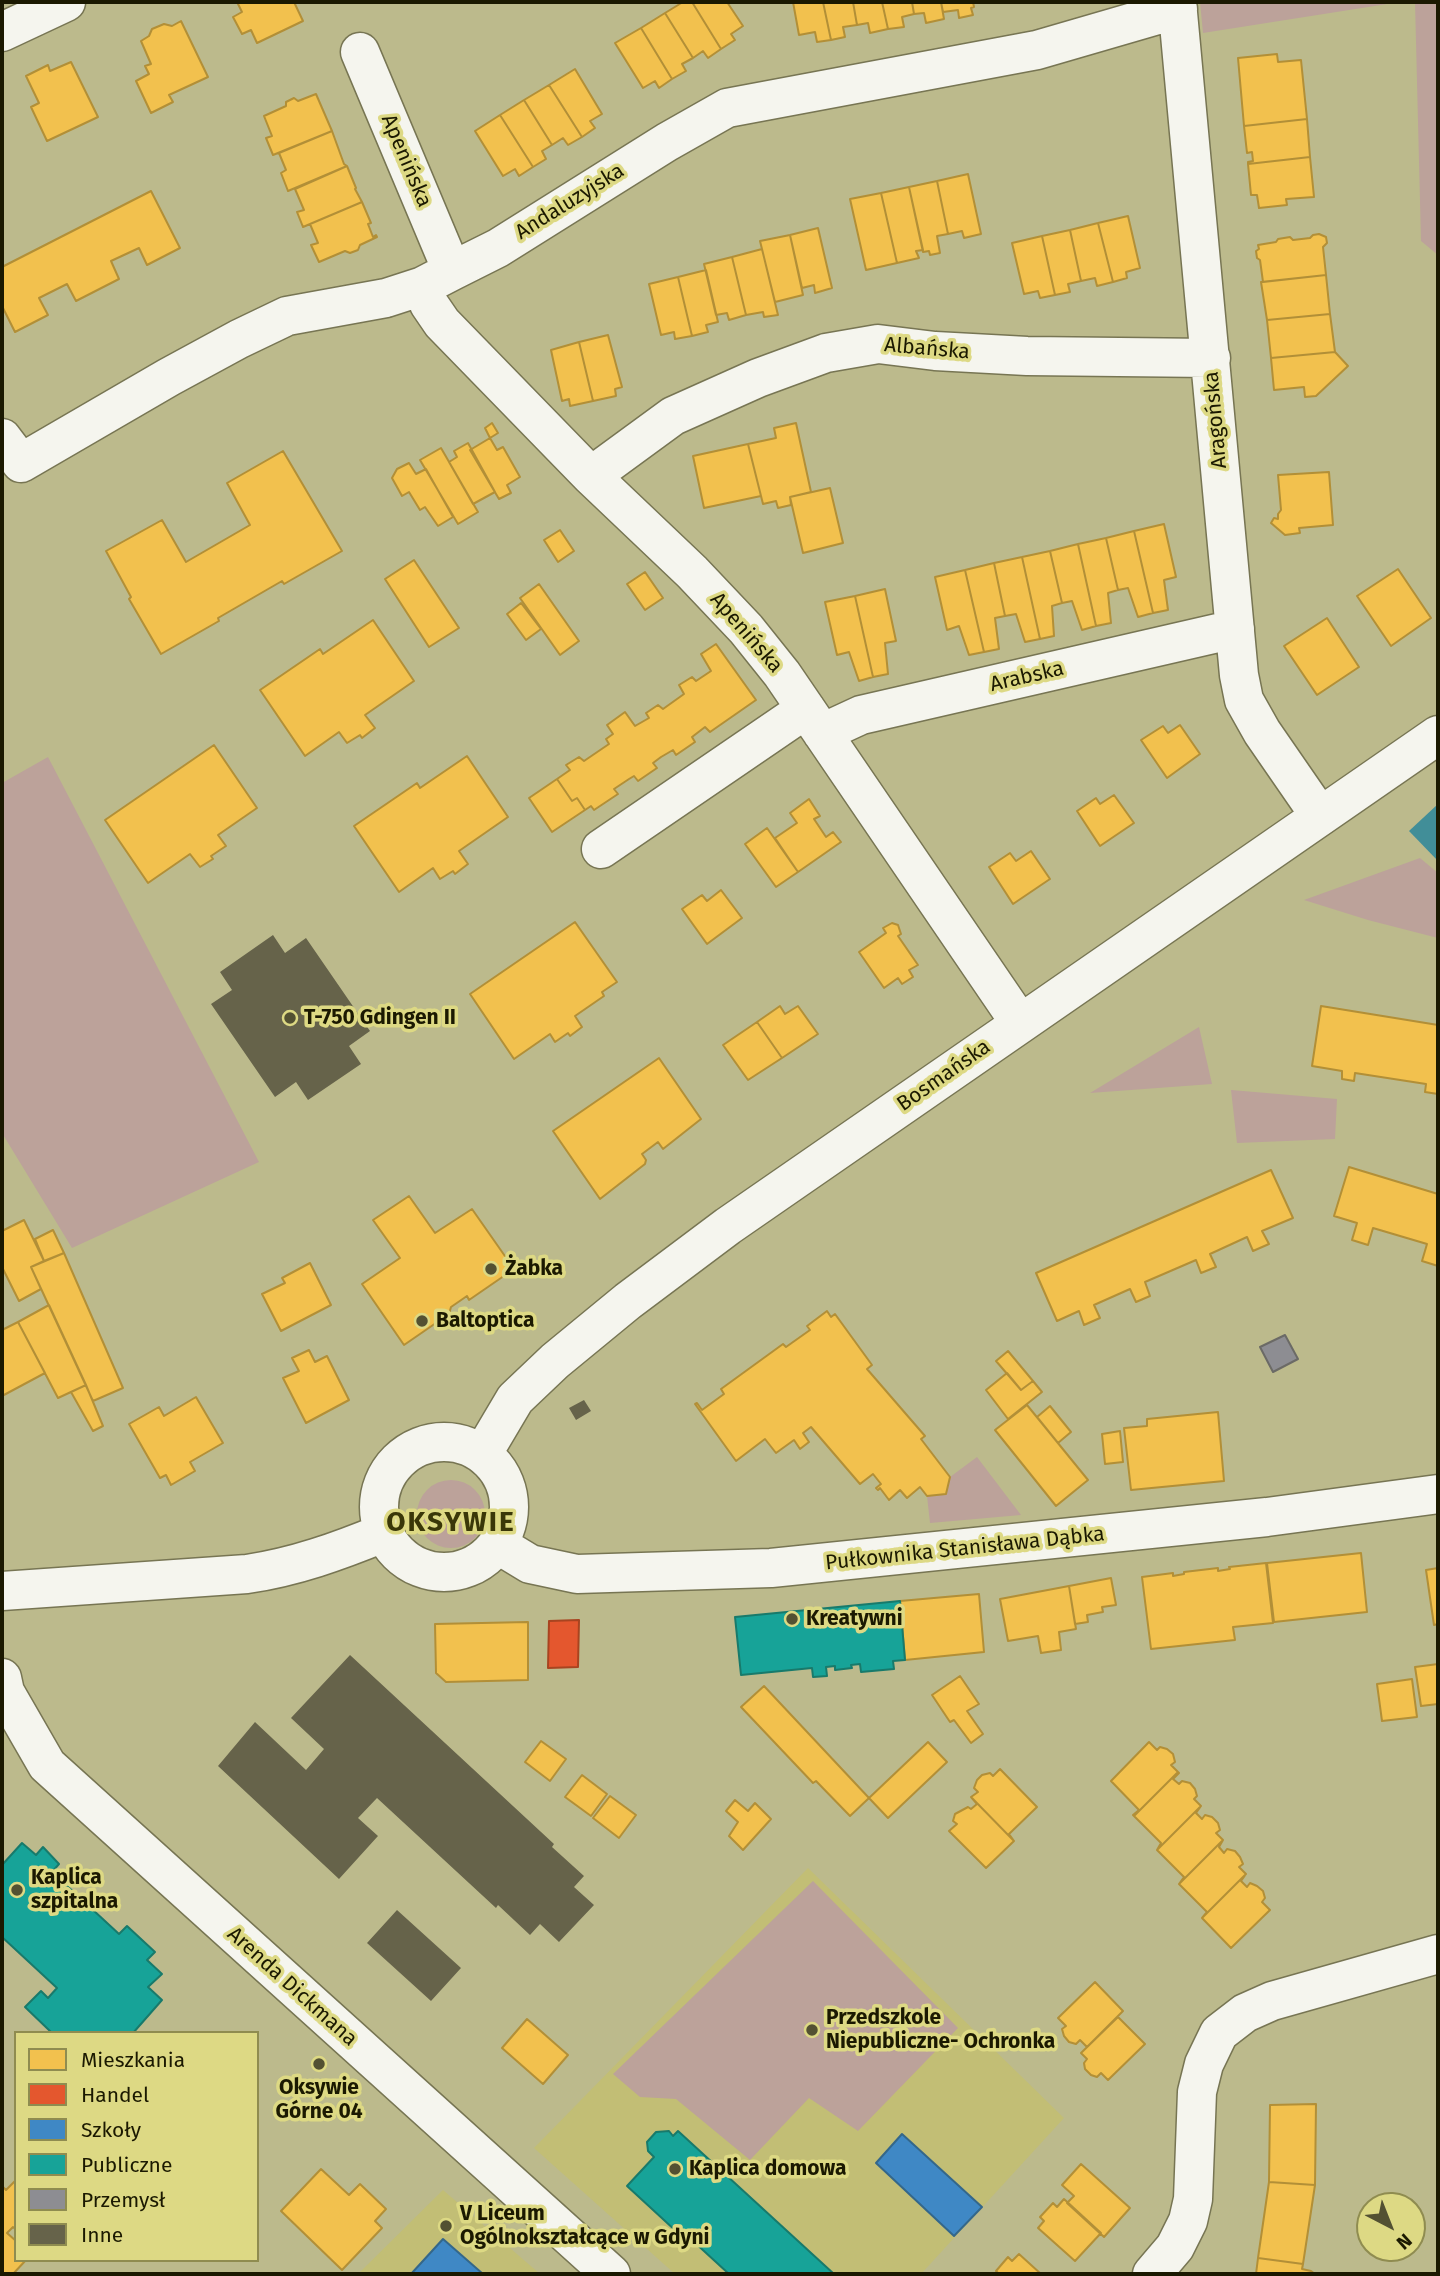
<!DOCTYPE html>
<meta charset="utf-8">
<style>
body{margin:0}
#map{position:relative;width:1440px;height:2276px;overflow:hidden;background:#bcba8c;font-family:"Fira Sans",sans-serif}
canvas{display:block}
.frame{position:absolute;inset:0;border:4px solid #1b1901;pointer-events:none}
.legend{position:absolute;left:14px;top:2031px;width:245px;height:231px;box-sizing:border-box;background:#ddd984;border:2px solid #8f8c50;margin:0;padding:9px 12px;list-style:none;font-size:21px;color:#1b1901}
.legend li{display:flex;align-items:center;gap:14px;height:35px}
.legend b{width:35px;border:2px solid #8f8c50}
.north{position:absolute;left:1356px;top:2192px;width:70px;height:70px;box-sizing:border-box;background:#ddd984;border:2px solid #8f8c50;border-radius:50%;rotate:138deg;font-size:19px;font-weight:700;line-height:28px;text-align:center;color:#1b1901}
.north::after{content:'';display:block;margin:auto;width:24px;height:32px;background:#535132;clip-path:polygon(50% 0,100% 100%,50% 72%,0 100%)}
</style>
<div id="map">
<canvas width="1440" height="2276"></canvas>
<div class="frame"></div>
<ul class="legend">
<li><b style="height:19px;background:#f2c14e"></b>Mieszkania</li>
<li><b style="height:19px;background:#e4572e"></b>Handel</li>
<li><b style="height:19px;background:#3f88c5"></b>Szkoły</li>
<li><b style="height:19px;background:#17a398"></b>Publiczne</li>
<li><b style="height:19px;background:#8d8d92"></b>Przemysł</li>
<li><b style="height:19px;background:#66634a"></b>Inne</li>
</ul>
<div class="north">N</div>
</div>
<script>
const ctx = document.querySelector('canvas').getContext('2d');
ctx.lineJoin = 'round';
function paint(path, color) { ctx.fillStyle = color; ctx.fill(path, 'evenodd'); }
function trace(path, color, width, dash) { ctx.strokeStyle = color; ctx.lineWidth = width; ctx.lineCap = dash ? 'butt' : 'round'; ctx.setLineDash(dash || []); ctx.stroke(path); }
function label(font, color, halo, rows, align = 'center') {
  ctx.font = font + ' "Fira Sans",sans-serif'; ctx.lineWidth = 7; ctx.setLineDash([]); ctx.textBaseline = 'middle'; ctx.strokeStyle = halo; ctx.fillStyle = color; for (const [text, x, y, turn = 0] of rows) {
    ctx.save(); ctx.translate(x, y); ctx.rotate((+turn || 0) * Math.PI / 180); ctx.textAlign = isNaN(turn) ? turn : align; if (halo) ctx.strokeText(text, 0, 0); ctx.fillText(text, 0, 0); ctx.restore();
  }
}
paint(new Path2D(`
 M808,1868l256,250 -143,156h-246l-141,-126z
 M443,2190l97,84h-182z`), '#c2be75');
paint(new Path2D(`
 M1200,2h200l-197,31z
 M1415,2h23v253l-17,-14z
 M48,757l211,405 -187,86 -70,-115v-350z
 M1420,858l18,15v65l-70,-18 -64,-20z
 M1199,1027l13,57 -122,9z
 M1231,1090l106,9 -2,40 -98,4z
 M977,1457l44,58 -91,8 -3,-27 19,-2 4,-17z
 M417 1514a34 34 0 1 1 68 0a34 34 0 1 1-68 0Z
 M813,1881l145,147 -100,103 -49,-33 -59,62 -74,-61 -36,-2 -27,-23z`), '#bca29a');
paint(new Path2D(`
 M1438,804v57l-29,-30z`), '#418e98');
const homes = new Path2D(`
 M237,2h57l9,19 -46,22 -6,-13 -9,4 -9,-17 9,-5z
 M683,2h9l29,47 -13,9 -5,-7 -10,7 -28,-45z
 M692,2h35l16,24 -12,8 4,6 -14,9z
 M793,2h30l8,38 -14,2 -2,-10 -16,3z
 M823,2h30l4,23 -14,2 2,10 -14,3z
 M853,2h29l6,27 -18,4 -2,-10 -11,2z
 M882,2h30l2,12 -12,3 2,10 -16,2z
 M912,2h29l3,17 -18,4 -2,-10 -10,1z
 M941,2h32l1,5 -3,1 2,7 -14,3 -1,-8 -15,2z
 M665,13l28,45 -11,6 4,7 -14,8 -31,-51z
 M181,21l27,56 -39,18 4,7 -22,11 -15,-32 13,-7 -4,-8 6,-2 -10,-23 8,-5 3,-7 12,-5 8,2z
 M641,28l31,51 -13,9 -4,-7 -12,7 -28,-45z
 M1277,54l1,8 23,-2 6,59 -63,7 -6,-68z
 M71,62l27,55 -51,24 -16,-34 8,-4 -13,-27 22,-11 2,6z
 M575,69l27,45 -12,7 5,7 -13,9 -33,-52z
 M549,85l33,52 -14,8 -5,-7 -11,7 -28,-45z
 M316,94l16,37 -59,24 -7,-17 6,-2 -8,-20 22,-10v-4l8,-4 4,3z
 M524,100l28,45 -10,6 4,8 -13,8 -33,-52z
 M500,115l33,52 -14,9 -4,-7 -12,7 -28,-45z
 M1307,119l3,38 -62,7v-2l5,-1 -1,-9 -5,1 -3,-27z
 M332,131l12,33 3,2 -59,25 -7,-18 5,-3 -7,-17z
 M1310,157l4,40 -28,2 1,6 -28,3 -2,-13h-6l-3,-31z
 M347,166l9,22 -1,1 7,13 -59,25 -6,-15 7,-2 -9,-21z
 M968,174l13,60 -17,4 -2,-7 -14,3 -11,-53z
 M937,181l11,53 -11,2 3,17 -10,2 -1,-4 -6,1 -14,-65z
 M909,187l14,63 -7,1 3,7 -22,5 -16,-70z
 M151,191l29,57 -33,17 -8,-17 -28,13 8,18 -43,22 -9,-17 -28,14 9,17 -33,17 -13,-26v-39z
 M881,193l16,70 -31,7 -16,-71z
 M362,202l9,21 -3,1 5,13 3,-2 1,2 -17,8 -2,5 -8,3 -5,-2 -26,11 -8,-17 7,-2 -8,-19z
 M1128,216l12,52 -14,4 1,6 -14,4 -15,-59z
 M1098,223l15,59 -16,4 -2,-8 -14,3 -11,-51z
 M818,228l14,60 -17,5 -1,-8 -12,3 -12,-53z
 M1070,230l11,51 -13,3 2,8 -15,3 -13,-59z
 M1319,234l7,3 1,6 -4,4 3,28 -63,7 -3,-22 -3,-2 -1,-7 3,-2 -1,-4 18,-3 2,-3 12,-2 3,3 17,-2 3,-3z
 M790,235l13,60 -28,7 -15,-61z
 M1042,236l13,59 -15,3 -2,-7 -14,3 -12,-51z
 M762,249l16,66 -14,2 -1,-5 -17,3 -14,-58z
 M732,257l14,58 -17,5 -2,-7 -11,2 -12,-51z
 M706,270l12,52 -12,3 2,7 -16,4 -14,-59z
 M1326,275l4,39 -63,6 -6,-38z
 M678,277l14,59 -17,3 -1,-7 -13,3 -12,-51z
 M1330,314l5,38 -64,6 -4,-38z
 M608,335l14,52 -7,2 1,7 -23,5 -14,-59z
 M579,342l14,59 -23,5 -1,-7 -7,2 -11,-51z
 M1335,352l13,14 -32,30 -11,1 -1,-10 -30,3 -3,-32z
 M492,423l6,10 -8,5 -5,-10z
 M796,423l15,69 -21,5 1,8 -13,3 -2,-7 -13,3 -15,-60 28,-6 -2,-10z
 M490,438l7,12 6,-3 17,30 -13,8 4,8 -12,6 -29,-49z
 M468,443l27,49 -22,12 -24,-42 8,-5 -3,-6z
 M748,444l13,52 -57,12 -11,-52z
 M441,448l37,64 -20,12 -38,-64z
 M283,451l59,100 -58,33 -2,-3 -64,37 1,3 -58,33 -32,-55 2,-2 -25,-46 56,-31 24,42 64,-37 -23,-42z
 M409,463l7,11 10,-5 27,48 -15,9 -13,-19 -5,3 -11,-18 -7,4 -10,-18 5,-9z
 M1329,472l4,53 -34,3 1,5 -15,2 -14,-12 3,-5 4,1v-5l3,-4 -3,-35z
 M830,488l13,55 -40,10 -13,-56z
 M1164,524l12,53 -12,3 4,30 -15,3 -19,-82z
 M560,530l14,21 -16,11 -14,-22z
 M1134,531l19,82 -15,4 -10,-29 -10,2 -12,-52z
 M1106,538l12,52 -10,3 3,30 -15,3 -18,-82z
 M1078,544l18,82 -14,4 -10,-29 -10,2 -12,-52z
 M1050,551l12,52 -10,3 2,30 -14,3 -18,-82z
 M1022,557l18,82 -15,3 -9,-28 -11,2 -11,-53z
 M414,560l45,68 -30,19 -44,-68z
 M994,563l11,53 -10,2 4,31 -15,3 -19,-82z
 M1398,569l33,49 -40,28 -34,-50z
 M965,570l19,82 -15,3 -10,-29 -12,4 -12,-53z
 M645,572l18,26 -18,12 -18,-26z
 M539,584l40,57 -19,14 -40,-57z
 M885,589l11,52 -11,2 3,31 -15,3 -18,-81z
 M855,596l18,81 -14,4 -10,-29 -12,3 -12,-53z
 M521,603l20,26 -15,11 -19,-26z
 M1327,618l32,49 -42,28 -33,-49z
 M373,620l41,61 -49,34 10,13 -13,10 -2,-3 -13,8 -8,-11 -34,24 -45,-66 60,-41 3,5z
 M716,644l40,56 -46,32 -5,-5 -13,10 3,5 -19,13 -3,-5 -12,7 -8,6 4,5 -19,13 -4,-5 -5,3 -15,10 4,5 -24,16 -3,-4 -6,4 -8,-12 -5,3 -15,-22 13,-9 -4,-5 13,-8 5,4 25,-17 -3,-5 7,-5 -6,-9 18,-13 10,14 14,-8 -3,-5 12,-8 5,4 21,-15 -5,-9 13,-8 4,4 15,-10 -10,-17z
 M1180,725l20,29 -33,24 -26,-38 22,-14 5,7z
 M214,745l43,63 -39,27 8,11 -15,10 2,3 -13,8 -10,-13 -42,29 -43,-63z
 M467,756l41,61 -49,34 9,13 -13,10 -2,-3 -13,8 -7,-11 -34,24 -45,-66 63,-43 3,5z
 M557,779l15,22 5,-3 8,12 -33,22 -23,-34z
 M1114,795l20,28 -34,23 -23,-35 19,-13 4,6z
 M809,799l11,17 -6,3 12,18 7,-5 8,10 -43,30 -23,-34 22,-15 -7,-10z
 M767,828l31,44 -22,15 -31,-43z
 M1031,851l19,28 -37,25 -24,-37 21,-14 6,8z
 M721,890l21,28 -35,26 -25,-35 20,-14 5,6z
 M575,922l42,60 -15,10 2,4 -29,20 7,11 -12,9 -2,-3 -13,9 -5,-8 -36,25 -44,-65z
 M892,923l6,2 3,9 -3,2 20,29 -9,5 4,7 -11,7 -4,-6 -14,10 -25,-36 27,-19 -3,-5z
 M780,1006l5,8 13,-8 20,28 -36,24 -25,-36z
 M1321,1006l117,19v69l-13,-2 1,-8 -71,-11 -1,8 -12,-2v-8l-30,-5z
 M757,1022l25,36 -34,22 -25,-35z
 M659,1058l42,61 -38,30 -5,-7 -16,12 4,6 -1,4 -45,35 -47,-68z
 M1349,1167l89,27v72l-16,-5 5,-17 -54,-16 -5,17 -16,-5 5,-17 -23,-7z
 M1271,1170l22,48 -31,13 7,13 -16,7 -6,-14 -37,17 6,13 -15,6 -5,-13 -51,22 5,14 -14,6 -6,-13 -36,16 6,13 -16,7 -5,-14 -22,10 -21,-48z
 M409,1196l26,37 37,-24 42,60 -45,31 -2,-4 -16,11 -2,7 -45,31 -42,-61 38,-26 -27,-38z
 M24,1220l20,41 -13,6 10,22 -22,12 -17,-34v-36z
 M53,1230l11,23 -20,8 -9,-22z
 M64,1253l59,135 -30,13 -62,-134z
 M310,1263l21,42 -50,26 -19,-37 23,-11 -3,-5z
 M49,1305l37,80 -28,13 -40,-76z
 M827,1311l4,6 4,-3 37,51 -5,4 58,67 -4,3 29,38 -4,17 -19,2 -7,-9 -13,11 -7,-8 -11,10 -9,-12 -2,2 -2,-2 5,-4 -8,-10 -13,10 -49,-57 -8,6 6,9 -9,7 -6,-9 -18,13 -11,-14 -29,22 -41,-57 2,-1 5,7 22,-16 -3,-5 62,-45 3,3 24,-17 -3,-4z
 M18,1322l27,51 -43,23v-66z
 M309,1350l6,12 12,-6 22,44 -43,23 -23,-45 16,-7 -7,-13z
 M1008,1351l25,30 -12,9 -25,-29z
 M1007,1373l14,17 12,-9 9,11 -34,27 -22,-29z
 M86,1385l17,41 -10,5 -22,-39z
 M196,1397l27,46 -33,19 5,9 -24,14 -5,-10 -6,3 -31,-54 30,-17 5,9z
 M1027,1405l61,75 -32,26 -61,-76z
 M1050,1406l21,26 -13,11 -21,-26z
 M1218,1412l6,69 -93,9 -7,-62 23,-2v-7z
 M1120,1431l3,31 -18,2 -3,-30z
 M1361,1553l6,59 -93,10 -7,-59z
 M1266,1563l7,60 -40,4 2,13 -84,9 -9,-72 31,-4v3l11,-2v-2l34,-4v3l12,-2 -1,-2z
 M1438,1568v56l-4,1 -8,-55z
 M1111,1578l5,27 -14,2 1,5 -16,3 1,7 -13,2 -6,-38z
 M1069,1586l7,43 -17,3 2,18 -20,3 -3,-17 -30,5 -8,-42z
 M979,1594l5,58 -79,8 -5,-59z
 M528,1622v58l-82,2 -10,-9 -1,-49z
 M1438,1664v40l-17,2 -6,-39z
 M960,1676l19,28 -12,7 16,23 -12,9 -17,-23 -4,2 -18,-27z
 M1412,1679l5,38 -35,4 -5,-37z
 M764,1686l105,112 -19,18 -34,-35 -3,2 -72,-76z
 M541,1741l25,18 -16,22 -25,-19z
 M928,1742l19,20 -59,56 -19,-20z
 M1149,1742l8,8 3,-3 7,2 6,5 2,8 -4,3 7,7 -44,44 -1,-1 6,-5 -28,-29z
 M1000,1769l37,38 -28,27 5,7 -43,-44 7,-5 -4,-4 3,-8 5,-5 8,-2 3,3z
 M1178,1772l1,1 -6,6 6,5 3,-3 8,2 5,6 2,7 -3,3 7,7 -44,44 4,-7 -27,-27z
 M582,1775l25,19 -16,22 -26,-19z
 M610,1796l26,19 -17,23 -26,-20z
 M971,1797l43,44 -28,27 -37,-37 8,-7 -4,-3 2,-7 13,-7 3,2 6,-5z
 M735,1800l13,11 7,-8 16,16 -28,31 -14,-14 9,-14 -12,-11z
 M1201,1806l-5,7 6,6 3,-4 7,2 6,6 2,7 -4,3 7,7 -44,44 5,-7 -27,-27z
 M1223,1840l-4,7 5,6 3,-4 8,2 5,6 3,7 -4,3 7,7 -44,44 5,-6 -28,-28z
 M1246,1874l-5,7 6,6 3,-4 7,3 6,5 2,7 -3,4 8,8 -39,38 -29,-30z
 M1095,1982l28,29 -36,36 -7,-7 -4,4 -7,-2 -5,-6 -2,-7 4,-3 -8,-8z
 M1118,2017l27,27 -37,36 -7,-7 -4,4 -6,-2 -6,-6 -1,-6 3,-4 -6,-6z
 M527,2019l41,36 -25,29 -41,-36z
 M1316,2104l-1,81 -46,-3 1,-77z
 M1081,2164l49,44 -26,29 -37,-34 7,-7 -12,-11z
 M321,2169l28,26 11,-11 26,25 -11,12 7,7 -40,42 -61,-59z
 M16,2180v49l-3,-2 -6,6 9,8v19h10l-13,14h-11v-88l4,4z
 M1269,2182l46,3 -12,79 -45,-6z
 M1064,2199l37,34 -26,28 -37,-33 6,-7 -4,-4 13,-14 4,4z
 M1019,2254l22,20h-42l-3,-3 12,-14 4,4z
 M1258,2258l45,6 -1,5 9,2 4,3h-59z`);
paint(homes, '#f2c14e');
trace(homes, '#b28f37', 2);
const shops = new Path2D(`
 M579,1620l-1,47 -30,1 1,-47z`);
paint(shops, '#e4572e');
trace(shops, '#a84420', 2);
const schools = new Path2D(`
 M902,2134l80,73 -28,29 -78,-73z
 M443,2239l40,35h-72z`);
paint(schools, '#3f88c5');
trace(schools, '#34678a', 2);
const public = new Path2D(`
 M900,1601l5,59 -12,1 1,8 -33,3 -1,-8 -9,1 1,3 -17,2v-4l-9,1 1,9 -14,1 -1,-9 -71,7 -6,-58z
 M22,1843l14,12 7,-8 16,17 -7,8 67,62 8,-8 28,26 -8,8 15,14 -14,13 14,13 -29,33h-81l-27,-26 16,-16 7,7 9,-10 -55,-51v-72z
 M669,2131l4,5 5,-5 156,143h-105l-36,-33 -3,3 -63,-58 27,-29 -6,-6 -1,-9 9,-10z`);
paint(public, '#17a398');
trace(public, '#187a6b', 2);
const industry = new Path2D(`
 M1285,1335l13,24 -25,13 -13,-25z`);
paint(industry, '#8d8d92');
trace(industry, '#6b6a66', 2);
paint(new Path2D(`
 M273,935l12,18 21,-15 64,93 -21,15 12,18 -53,36 -12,-18 -21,15 -64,-93 21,-14 -12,-18z
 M584,1400l7,11 -15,9 -7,-12z
 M350,1655l204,189 -2,3 32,29 -10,11 20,18 -35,37 -19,-18 -10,11 -32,-30 -2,3 -119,-110 -19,20 20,18 -39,43 -121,-113 37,-44 51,48 18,-21 -33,-31z
 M397,1910l64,58 -30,33 -64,-58z`), '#66634a');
const street = new Path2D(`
 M1177,2l62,673 5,25 18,32 58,84
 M2,32l64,-30
 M360,52l92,219
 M423,286l6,18 13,19 149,153 101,96 54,57 36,45 238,349
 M2,438l19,25 148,-86 70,-38 48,-23 99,-18 37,-12 29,-15 46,-23 169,-106 60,-34 310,-58 141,-41
 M591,476l82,-60 85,-38 68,-25 52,-9 57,7 92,5 184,2
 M822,733l39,-18 374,-86
 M601,849l205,-140
 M1152,2274l23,-27 13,-26 5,-22 4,-107 7,-28 15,-31 26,-20 27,-12 166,-47`);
const secondary = new Path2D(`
 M379 1507a65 65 0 1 1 130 0a65 65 0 1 1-130 0Z
 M483,1453l32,-54 40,-38 73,-60 100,-75 710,-491
 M497,1544l33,20 47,10 194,-6 496,-51 171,-23
 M2,1591l245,-17c48,-7 92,-23 136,-41
 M2,1678l3,14 42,73 564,509`);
trace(street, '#777553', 41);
trace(secondary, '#777553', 41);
trace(street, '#f5f5ee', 38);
trace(secondary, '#f5f5ee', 38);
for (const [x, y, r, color] of [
 [290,1018,7,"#535132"],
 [491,1269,7,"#535132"],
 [422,1321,7,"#535132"],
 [792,1619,7,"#535132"],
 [17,1890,7,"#535132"],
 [812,2030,7,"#535132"],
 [319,2064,7,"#535132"],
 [675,2169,7,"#535132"],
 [446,2226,7,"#535132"]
]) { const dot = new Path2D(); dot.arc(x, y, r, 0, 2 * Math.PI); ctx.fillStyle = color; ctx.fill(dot); trace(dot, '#ddd984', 2.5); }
label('21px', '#1b1901', '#ddd984', [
 ["Apenińska",406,161,67],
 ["Andaluzyjska",570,202,-32],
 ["Albańska",927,349,5],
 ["Aragońska",1216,420,-95],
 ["Apenińska",746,633,49],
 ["Arabska",1027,677,-13],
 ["Bosmańska",944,1076,-35],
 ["Pułkownika Stanisława Dąbka",965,1549,-6],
 ["Arenda Dickmana",292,1987,42]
]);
label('bold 21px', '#1b1901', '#ddd984', [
 ["T-750 Gdingen II",304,1018],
 ["Żabka",505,1269],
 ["Baltoptica",436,1321],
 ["Kreatywni",806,1619],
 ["Kaplica",31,1878],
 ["szpitalna",31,1902],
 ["Przedszkole",826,2018],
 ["Niepubliczne- Ochronka",826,2042],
 ["Oksywie",319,2088,"center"],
 ["Górne 04",319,2112,"center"],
 ["Kaplica domowa",689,2169],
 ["V Liceum",460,2214],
 ["Ogólnokształcące w Gdyni",460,2238]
], 'left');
ctx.letterSpacing = '2px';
label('bold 28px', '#3a3708', '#ddd984', [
 ["OKSYWIE",451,1523]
]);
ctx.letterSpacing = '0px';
</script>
